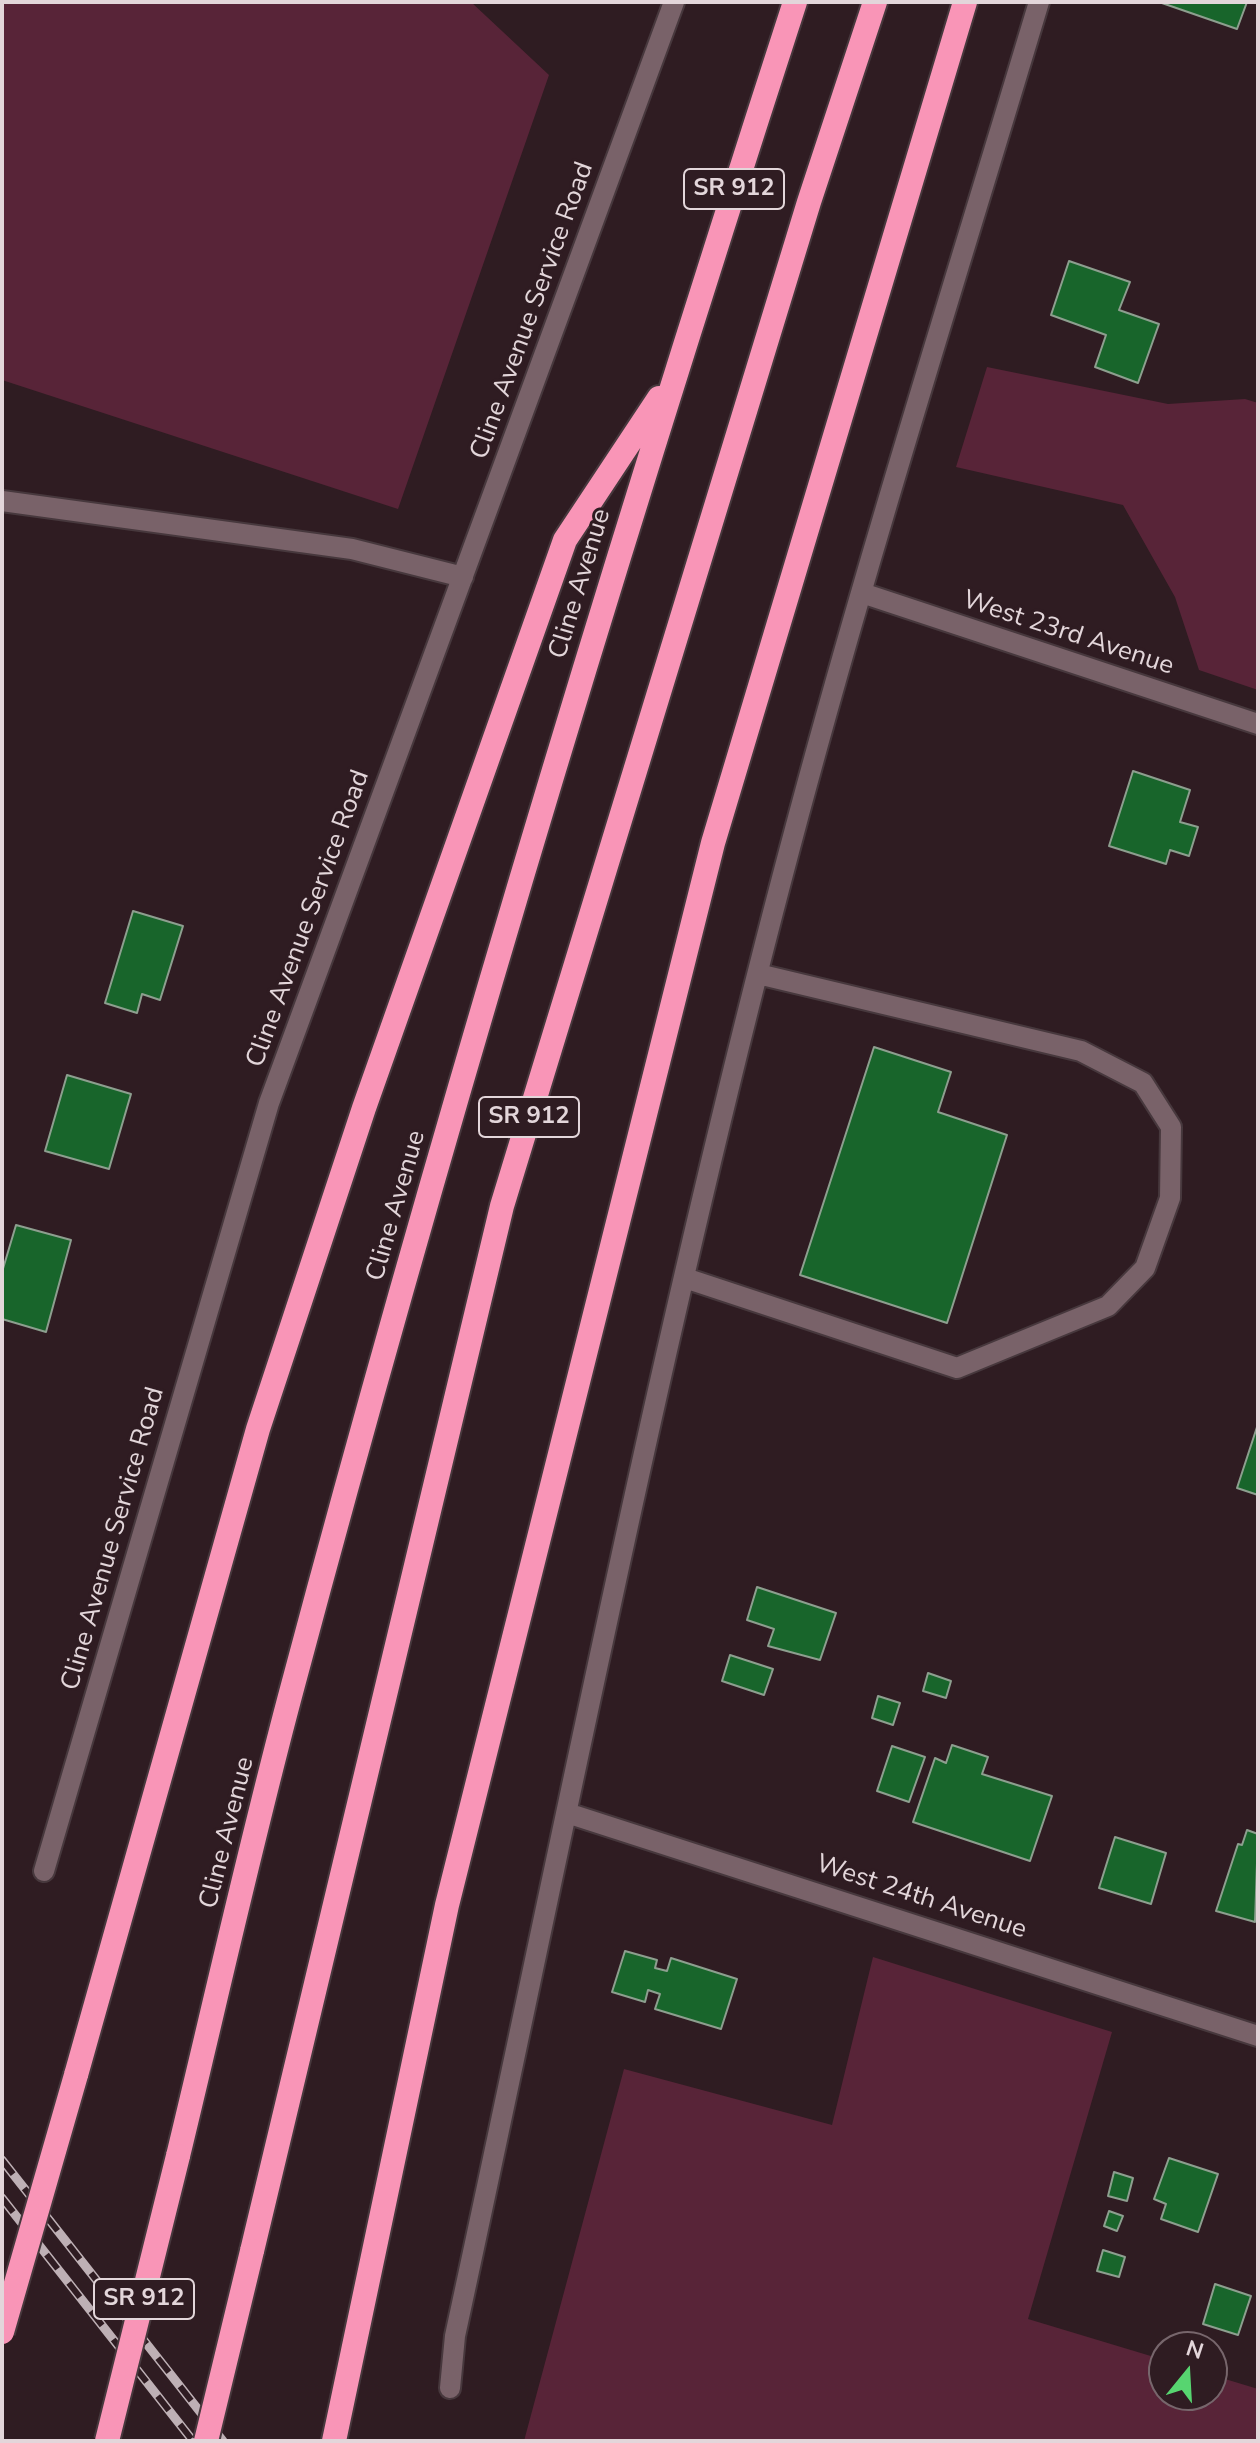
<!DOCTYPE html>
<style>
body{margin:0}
#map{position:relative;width:1260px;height:2443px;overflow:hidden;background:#2f1c22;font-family:"Nunito Sans",sans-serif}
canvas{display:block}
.frame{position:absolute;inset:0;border:4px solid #e3d6da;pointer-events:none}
.north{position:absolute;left:1148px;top:2331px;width:80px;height:80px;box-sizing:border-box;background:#2f1c22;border:2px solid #77666c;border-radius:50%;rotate:18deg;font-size:22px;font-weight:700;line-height:32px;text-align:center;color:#e3d6da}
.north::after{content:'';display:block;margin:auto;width:28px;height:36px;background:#57d570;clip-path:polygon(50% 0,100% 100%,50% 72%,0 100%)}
</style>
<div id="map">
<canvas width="1260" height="2443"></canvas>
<div class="frame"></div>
<div class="north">N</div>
</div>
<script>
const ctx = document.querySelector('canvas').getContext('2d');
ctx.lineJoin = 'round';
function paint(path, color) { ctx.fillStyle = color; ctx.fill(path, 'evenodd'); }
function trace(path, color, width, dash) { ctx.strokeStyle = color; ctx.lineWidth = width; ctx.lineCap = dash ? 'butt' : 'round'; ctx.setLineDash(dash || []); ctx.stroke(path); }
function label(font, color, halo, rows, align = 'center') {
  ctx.font = font + ' "Nunito Sans",sans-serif'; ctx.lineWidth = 6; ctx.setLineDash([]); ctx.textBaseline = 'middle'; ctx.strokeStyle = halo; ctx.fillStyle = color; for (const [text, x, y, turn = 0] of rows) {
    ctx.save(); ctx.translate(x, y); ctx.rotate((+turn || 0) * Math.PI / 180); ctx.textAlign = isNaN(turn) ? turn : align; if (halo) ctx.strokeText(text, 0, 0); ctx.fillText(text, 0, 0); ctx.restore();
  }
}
paint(new Path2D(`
 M2,2h469l78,73 -151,434 -396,-129z
 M987,367l181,37 77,-5 13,4v287l-59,-20 -24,-73 -52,-92 -167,-38z
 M873,1957l239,75 -84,287 136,41v35h48v-20l46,14v52h-734l100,-372 208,56z`), '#582438');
const building = new Path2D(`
 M1159,2h88l-10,27z
 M1069,261l61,21 -11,28 40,14 -21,59 -43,-16 11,-32 -55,-20z
 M1133,771l57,19 -10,32 18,5 -9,29 -19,-6 -4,14 -57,-18z
 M133,911l50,15 -23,74 -18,-6 -5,19 -32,-10z
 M874,1047l77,25 -13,40 69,23 -60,188 -147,-48z
 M67,1075l64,19 -22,75 -64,-18z
 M16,1225l55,15 -25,92 -44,-13v-47z
 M1258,1424v71l-21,-7z
 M757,1587l79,26 -16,47 -52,-14 6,-17 -27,-9z
 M730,1655l43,14 -9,26 -42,-14z
 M928,1673l23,8 -5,17 -23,-7z
 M878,1696l22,7 -7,22 -21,-7z
 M952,1745l36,12 -6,17 70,22 -22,65 -117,-39 22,-64 11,5z
 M892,1746l33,11 -16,45 -32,-11z
 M1247,1830l11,4 -3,88 -39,-11 22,-67 4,1z
 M1115,1837l51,16 -15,51 -52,-16z
 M625,1951l32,9 -2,8 12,3 4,-13 66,21 -16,50 -66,-20 5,-15 -12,-4 -3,12 -33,-10z
 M1169,2158l49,16 -20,58 -37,-13 5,-15 -12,-5z
 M1114,2172l19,6 -6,23 -19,-5z
 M1109,2211l14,5 -6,15 -13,-5z
 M1103,2250l22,7 -6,20 -22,-6z
 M1215,2284l36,12 -13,39 -35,-11z`);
paint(building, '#18652b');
trace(building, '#8d9f8f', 2);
const minor = new Path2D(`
 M2,501l350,48 111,28
 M862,593l396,131
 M685,1278l272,90 151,-62 37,-38 25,-70 1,-71 -28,-44 -62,-32 -323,-77
 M567,1813l691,223
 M44,1871l225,-768 405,-1101
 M450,2388l5,-52c110,-508 209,-1020 344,-1522 73,-272 159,-542 240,-812`);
const highway = new Path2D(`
 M76,2075l182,-646 106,-321 201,-568 94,-142
 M178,2156c38,-157 73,-315 115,-471 151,-566 321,-1126 502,-1683
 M252,2251l250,-1045 307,-1004 66,-200
 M334,2441l113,-536 266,-1062 252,-841`);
trace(minor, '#47383d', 24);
trace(highway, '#47383d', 28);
trace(minor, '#796269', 20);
trace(highway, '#f995b7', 24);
const rail = new Path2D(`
 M2,2160l221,281
 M2,2198l191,243`);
trace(rail, '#beb0b5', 9);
trace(rail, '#2f1c22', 6, [18]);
const highwayBridge = new Path2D(`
 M2,2332l74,-257
 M107,2441l71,-285
 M206,2441l46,-190`);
trace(highwayBridge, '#47383d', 28, []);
trace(highwayBridge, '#f995b7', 24);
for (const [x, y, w] of [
 [734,189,100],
 [529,1117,100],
 [144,2299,100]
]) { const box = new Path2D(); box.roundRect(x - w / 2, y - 20, w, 40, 6); ctx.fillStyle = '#2f1c22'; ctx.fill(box); trace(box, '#e3d6da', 2); }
label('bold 24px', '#e3d6da', null, [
 ["SR 912",734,189],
 ["SR 912",529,1117],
 ["SR 912",144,2299]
]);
label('26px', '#e3d6da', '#2f1c22', [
 ["Cline Avenue Service Road",533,311,-70],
 ["Cline Avenue",581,584,-73],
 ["West 23rd Avenue",1068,634,18],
 ["Cline Avenue Service Road",309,919,-70],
 ["Cline Avenue",397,1206,-74],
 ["Cline Avenue Service Road",114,1539,-74],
 ["Cline Avenue",228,1833,-76],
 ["West 24th Avenue",921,1898,18]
]);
</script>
